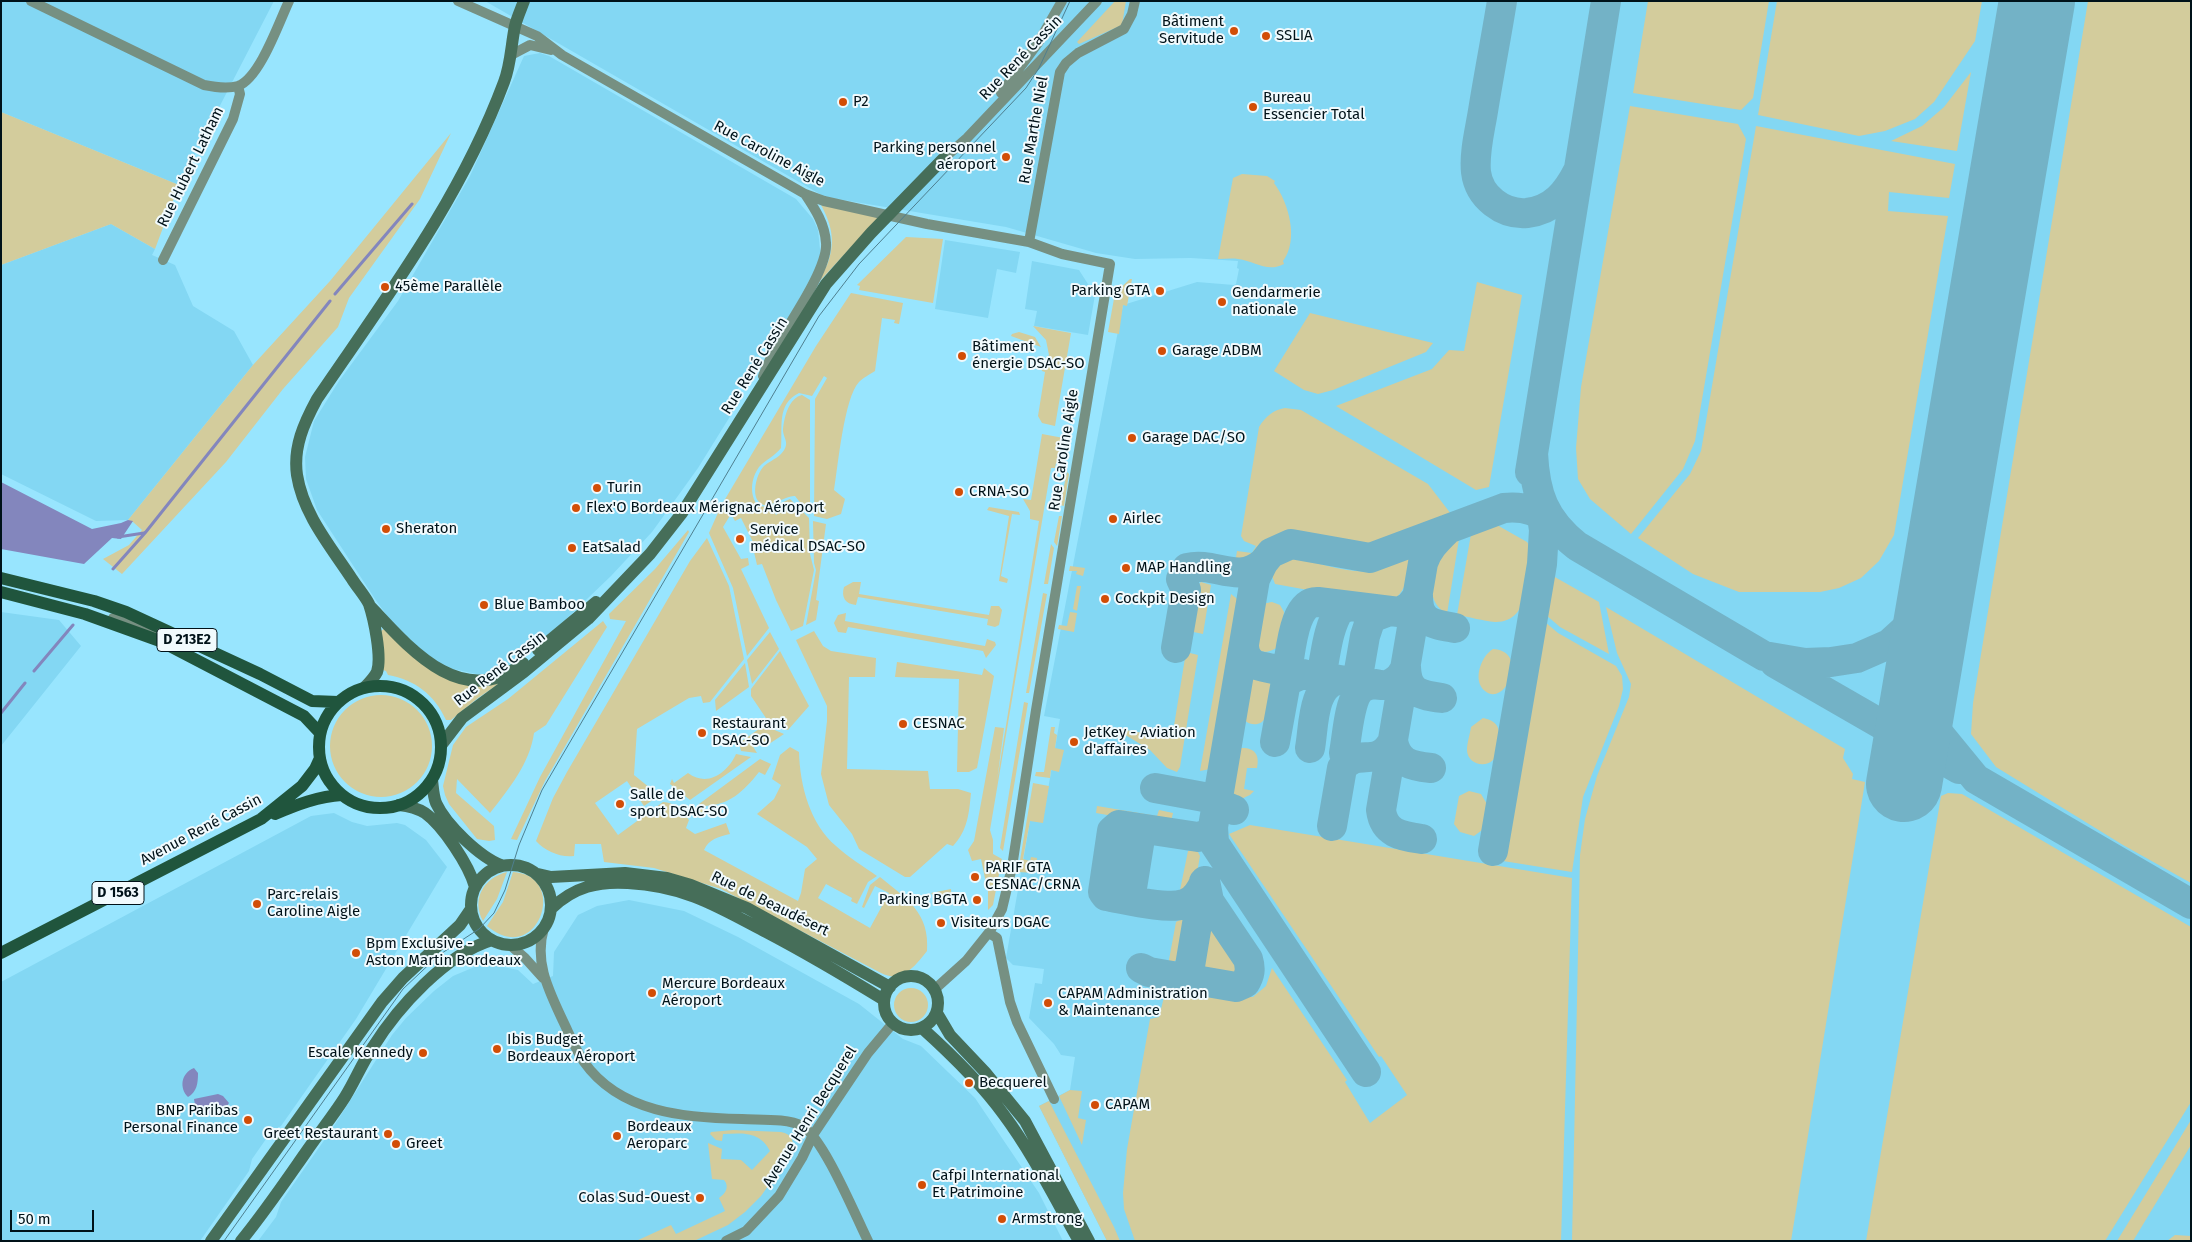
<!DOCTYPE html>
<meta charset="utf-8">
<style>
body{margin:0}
#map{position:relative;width:2192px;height:1242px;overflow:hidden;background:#98e5fe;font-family:"Fira Sans",sans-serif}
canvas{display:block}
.frame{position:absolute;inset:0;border:2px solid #001219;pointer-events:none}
.scale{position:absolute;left:10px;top:1210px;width:84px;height:22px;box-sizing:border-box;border:2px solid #001219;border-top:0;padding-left:6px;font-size:15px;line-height:18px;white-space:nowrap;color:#001219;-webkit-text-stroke:4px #f1fafd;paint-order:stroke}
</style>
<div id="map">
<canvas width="2192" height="1242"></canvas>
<div class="frame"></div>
<div class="scale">50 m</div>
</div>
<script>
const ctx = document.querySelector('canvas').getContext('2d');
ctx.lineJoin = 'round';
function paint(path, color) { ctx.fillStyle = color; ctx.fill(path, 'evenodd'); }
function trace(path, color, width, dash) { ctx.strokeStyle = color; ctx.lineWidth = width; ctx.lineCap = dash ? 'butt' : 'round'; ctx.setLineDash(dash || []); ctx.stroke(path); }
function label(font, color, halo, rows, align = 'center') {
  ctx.font = font + ' "Fira Sans",sans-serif'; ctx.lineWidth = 4; ctx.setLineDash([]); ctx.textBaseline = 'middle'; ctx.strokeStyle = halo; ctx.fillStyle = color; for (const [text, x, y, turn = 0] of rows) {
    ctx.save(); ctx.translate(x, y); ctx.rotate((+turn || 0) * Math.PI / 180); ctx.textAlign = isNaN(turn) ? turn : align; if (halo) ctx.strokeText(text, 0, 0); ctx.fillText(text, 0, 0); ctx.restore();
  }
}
paint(new Path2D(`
 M1,1h273l-95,184 -178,-73z
 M485,1h1706v1240h-1084l-68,-135 31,-16 5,-33 -14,-2 -7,-11 -25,-26 6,-35 7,1 2,-15 -31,-4 -7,-7 24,-137 13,-2 17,-100 -16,-3 79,-411 74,-23 37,3 2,-1 3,-15 -2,-1 1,-7 -47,-3 -56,1 -39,-6 -90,-26 -181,-30z
 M540,53l9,3 247,143 17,20 5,11 3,29 -45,82 -6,-3 -38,60 7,4 -41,66 -46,64 -41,44 -48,46 -43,36 -19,13 -15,5 -33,-7 -16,-8 -16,-11 -33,-33 -13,-18 -58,-89 -11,-31 -1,-22 9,-36 25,-40 59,-80 72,-125 54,-120z
 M111,224l44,25 -3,6 23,10 18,41 41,25 19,34 -125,155 -32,1 -95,-47v-209z
 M945,240l75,12 -4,21 -19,-4 -9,49 -53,-9z
 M1032,261l47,9 16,25 -7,40 -54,-9 3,-15 -12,-2z
 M1,612l58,8 22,26 -80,100z
 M334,813l18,9 15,4 30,-3 8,2 21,15 21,27 -91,152 -75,107 -10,6 -19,27 -3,12 -49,70h-199v-259l310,-166z
 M629,900l55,11 54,26 121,67 44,35 18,7 54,52 64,95 24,48h-805l18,-24 5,-15 51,-73 60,-94 14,-17 28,-27 19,-15 31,-13 34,7 15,14 20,-8 1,-24 24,-37 19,-9z`), '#83d7f3');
paint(new Path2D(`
 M1115,1h11l-4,24 -43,19 -2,-2z
 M1648,1h121l-16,97 -12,12 -108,-17z
 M1777,1h205l-7,40 -41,61 -19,17 -30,12 -26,5 -101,-21z
 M2088,1h103v882l-68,-38 -127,-78 -25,-33 2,-31z
 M1971,72l-14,79 -66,-10 31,-15 22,-19z
 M1630,106l108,18 8,15 -51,302 -12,28 -52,65 -41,-35 -12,-20 -2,-31 5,-61z
 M1,112l178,73 -24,64 -44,-25 -110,41z
 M1756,126l199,38 -6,34 -60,-6 -1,19 60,5 -54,319 -15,26 -18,17 -22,10 -19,4h-81l-46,-18 -55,-36 52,-64 11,-23z
 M451,133l-31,66 -71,99 -11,29 -55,62 -57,73 -104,112 -19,-15 26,-14 13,-15 -9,-8 -5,-2 125,-155 77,-84z
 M1242,174l25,2 8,5 -1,2c15,20 25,57 9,78l1,3c-17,9 -29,-3 -46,-5 -6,-1 -13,0 -20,0l15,-81z
 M821,205l54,10 3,3 -60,65c2,-6 6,-12 9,-18 9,-22 5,-40 -6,-60z
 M906,237l37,2 -10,64 -74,-13 1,-4 -3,-1z
 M1130,279h2l-5,27 -4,-1 -4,29 -11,-2 7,-39z
 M1477,282l45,13 -33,192 -13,3 -140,-84 96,-37 17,-19 15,1z
 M851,293l52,10 -4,21 -5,-1 1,-3 -13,-2 -7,53c-5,3 -12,7 -16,11 -15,16 -21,84 -25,108l11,9 -4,15 -14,5 -13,-3 1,-117 12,-21 -3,-2 -12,20 -13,-3c-23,11 -16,36 -18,55 -6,8 -16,12 -22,19 -8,11 -10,28 -1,39l13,1 5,8 7,-5 -4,-6 11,-5 19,19 1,36 4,16 -11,56 -12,5 -15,-31 -14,-36 -5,1 -3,-13 3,-2 -16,-32 -6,3 -4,-7 -8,13 18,32 7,-1 1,7 -8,4 28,59 -22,28 -14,-68 -24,-55 12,-27 95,-160z
 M1310,313l123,30 -7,9 -93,38 -15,4 -14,-4 -30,-19z
 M1033,326l38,7 -16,93 -13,-3 -4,-7 7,-44 -3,-1 -1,-4 8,-12 -3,-15z
 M1019,332l16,5 6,10 -30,-11 1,-2z
 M802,395l8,5v115l-15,-19c-11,-1 -28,16 -36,6 -8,-8 -2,-29 5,-36 7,-6 20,-10 22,-21 1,-4 -3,-10 -3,-15 1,-13 6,-32 19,-35z
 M1285,408l16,2 127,74 23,30 -83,32h-15l-48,-12 -17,-1 -18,6 -23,22 -12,2 2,-12 15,2 4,-7 -12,-5 -3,-5 18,-109c7,-11 14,-17 26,-19z
 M1042,434l27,5 -5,25 -8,-1 -1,5h-4l-61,362 3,10v14l9,5 -9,46 -5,5v-20l2,-1 -3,-1 -6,-29 -9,2 -4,-11 6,-9 21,-114 9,1 -7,53 42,-260 -9,-2v-8l-7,-12 8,1z
 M1067,472l2,2 -5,32 -4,-1z
 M989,507l30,5 1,3 -8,-1 -11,62 7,3 -1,4 -8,-2 10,-65 -22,-6z
 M1059,516h3l-5,30 -3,-4z
 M813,521l13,3 -10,76 3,1 -3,19 -10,5 10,-55 -2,-7z
 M1497,525l30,17 4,6c-2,25 0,75 -36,74 -12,-1 -25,-5 -38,-7l14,-81z
 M688,530l1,2 -144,249 -28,59 -6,-1 29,-62 86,-156 -16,-2 -1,-5 46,-45z
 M707,538l22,48 15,73 -34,43 -7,1 -2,-7 -12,2 -52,31 -3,46 21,17 2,5 -13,9 -17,-25 -32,22 23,32 45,-33c11,0 19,9 26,18l-3,8 9,6 31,-11 4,11c-12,3 -21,5 -26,16l94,51 3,-8 4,-24 12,-10 -10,-12 -50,-33 17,-15 7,-14 -9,-6 8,-24 10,-8 9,5c1,34 11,72 37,94 12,11 27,20 41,30l-9,6 -11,22 -6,-3 1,-3 -26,-14 -8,14 52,30 19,-35 -14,-7 -11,22 -2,-1 8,-22 10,-8c27,22 50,36 47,74 -12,15 -25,33 -46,22l-160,-84 -67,-21 -50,-6 -3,-18h-26l-1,12c-13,2 -29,-5 -38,-15l17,-43 14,-26 123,-211z
 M1459,539l-12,75c-29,-17 -13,-62 12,-75z
 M1051,544l3,4 -6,36h-4z
 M1291,556c24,6 57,18 81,15 14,-2 27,-9 40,-15 -4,20 -5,40 -27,48l-110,-20 -3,-8 5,-11z
 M1070,566l15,2 -2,8 -7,-2 1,-3h-8z
 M1553,576l46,26 10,52 -49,-27 -14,-12z
 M853,582h8l-2,12 130,21 2,-9h8l3,4 -3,15 -4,2 -8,-2 1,-6 -130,-22 -2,8c-11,-1 -15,-8 -12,-18z
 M1201,582l10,3 -8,49 -14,-3 7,-44z
 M1077,586h4l-4,25 -4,-2z
 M1043,593l4,1 -18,99h-3z
 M1231,594l10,8 -26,163 -5,4 -10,2z
 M1272,602l8,3 4,7 -5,34c-32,23 -28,-29 -18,-40 3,-3 6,-3 11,-4z
 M1606,607l239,142 -2,9 10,16 -1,5 13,3 -74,459h-219l8,-386 5,-36 12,-43 32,-79 2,-13 -14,-31z
 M1070,612l7,1 -3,19 -16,-3 1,-4 8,1z
 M846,613l-1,8 140,25 2,-7 8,3 1,3 -10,13 -3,-7 -135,-24 -2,6 -8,-1 -4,-9 4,-8z
 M603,621l4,6 -61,98 -12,8c-4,30 -25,56 -44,80l-33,-34 -1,14 38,33 1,14 -6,1 -12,-2 -28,-35 -4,-9 -2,-9 10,-41 13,-18 42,-28z
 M1545,622l13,11 58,33 6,10 1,13 -4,17 -36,91 -11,75 -69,-11z
 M385,628l47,41 74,10 -28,19 -27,22h-5c-12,-26 -31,-40 -58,-45l-2,-4 -3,-1 -2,-39z
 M814,631l9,15 8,5 45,7 -1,19h-26l-2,92 81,2 2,18h28l13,4c-2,20 -3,37 -18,53l-6,-2 -37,33h-5l-46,-28 -7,-15 -23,-29 -8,-31 6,-53v-15l-31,-66z
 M770,632l9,17 -27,35 -5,-24z
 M1493,649c37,2 13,59 -8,42 -13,-10 -4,-35 8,-42z
 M780,651l29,55 -21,24 -18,-6 -19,-28v-7z
 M1186,652l12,3 -18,112 -3,5 -10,-4 -17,-18 -36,-22 58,10z
 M897,662l85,13 2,-7 10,8 -17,92 -8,4h-12l2,-93 -64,-2z
 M745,663l4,24 -33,24 -1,-11z
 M1260,674l7,4 4,7c-2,10 -2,21 -5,31 -4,13 -24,10 -25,-4 0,-4 3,-27 5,-31 3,-5 9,-6 14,-7z
 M330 746a51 51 0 1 1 102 0a51 51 0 1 1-102 0Z
 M1024,702l4,1 -25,148 -3,-3z
 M1483,718c17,3 18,14 15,28 -1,6 -1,11 -5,14 -9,9 -26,3 -26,-10 0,-7 3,-16 4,-23z
 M766,724l4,4 14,6 -18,12 -5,-7 -9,6 5,8 -16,-2 -2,-8z
 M1051,727h4l-1,6 3,2 -2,13 9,2 -5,22 -8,-2 -1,8 -15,-2 1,-4h8z
 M1240,748c15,-1 20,7 17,20h-10l-3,21 10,2 -4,4 -9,4 -8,-4 -4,-7 5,-34z
 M736,754l15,3 -61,43 -20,-16 2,-5 2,4 14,-10c20,15 40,-1 48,-19z
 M760,759l11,5 -6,11 -6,-3c-15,19 -30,34 -56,34v7l-4,-1v-8z
 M1033,783l16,3 -6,37 -13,-2 -7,38 7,2 1,-4 6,1 -2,15 -17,-1z
 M1469,791l12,3 7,12 -3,22 -11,8 -14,-4 -6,-8 5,-28z
 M1948,793l14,1 229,133v175l-86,139h-239l75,-445z
 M1097,806l60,10 2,-6 14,3 -3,13 -74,-13z
 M1250,825l322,53 -11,363h-426l-11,-32 -1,-16 4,-44 23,-130 9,-2 8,-32 7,-1 79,13 13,-11 6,-18 75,112 -2,2 25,41 37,-28 -26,-39 -2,1 -150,-223z
 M1194,850l4,2 2,4 -5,28 -15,12 -1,-1 9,-44z
 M507,872l-10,27 -14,22c-12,-22 1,-43 24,-49z
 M513,872c57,3 25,97 -26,54l16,-24z
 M951,889l1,15 -3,1 -10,-3 -8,-9z
 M1183,918l5,6c-2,16 -3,34 -20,41l8,-43z
 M1209,926l9,4 25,35 1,7 -3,6 -8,3 -31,-7 -4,-9 7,-36z
 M894 1005a17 17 0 1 1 34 0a17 17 0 1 1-34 0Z
 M1070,1090l12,1 -4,27 8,2 -4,25 -23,-49z
 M1049,1101l65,126 6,14h-13l-68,-135z
 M2191,1120v25l-58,96h-16z
 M733,1130l48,2c11,2 14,10 11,20l-31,44 -16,16 -17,13 -34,16h-58l35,-16 5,9 49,-23 -6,-13c6,-4 11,-11 5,-18l-12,-1 -4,-36 14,6 -1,10 20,1 11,10 18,-19c-10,-20 -28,-18 -47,-17l-1,7 -6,-1 -6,-6 1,-2z
 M2175,1235l16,1v5h-24z`), '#d3cc9c');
paint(new Path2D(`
 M1,482l91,47 29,-6 7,-3 5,1 -12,18 -9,-1 -28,26 -83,-15z
 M194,1068l4,5c0,10 -1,19 -10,24 -9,-9 -7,-24 6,-29z
 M218,1094l5,2 6,7 -6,9 -13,3 -15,-10 -1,-6z`), '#8386bd');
trace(new Path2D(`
 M335,294l77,-90
 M118,537l26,-4
 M113,569l32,-36 185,-232
 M34,671l39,-46
 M1,713l24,-30`), '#8386bd', 3);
trace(new Path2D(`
 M1502,1c-6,37 -13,73 -19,110 -3,19 -9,41 -7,61 3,25 27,43 51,41 26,-3 40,-20 51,-42
 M1533,453c2,41 11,67 44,93l187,110 41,7 26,-1 26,-4 32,-14 23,-21 18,-29 10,-25
 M1530,472l76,-471
 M1418,596c0,27 15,28 37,32
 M1244,645c0,8 3,15 10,19 8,5 124,23 133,21 10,-3 14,-9 19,-18
 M1176,648l10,-58 -5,-11 6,-11c28,-7 50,17 76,-5
 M1775,663l184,106
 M1406,667c1,26 14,28 36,31
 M1287,671c4,-19 6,-70 31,-69l81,10 10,-5 9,-11
 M1923,671l-1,25 2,18 11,15 41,50 215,125
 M1321,677c5,-23 6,-48 19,-68l12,-3
 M1357,682l8,-46 6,-18 16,-6
 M1393,741c4,22 18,25 38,27
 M1275,742l10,-55 4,-7 14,-6
 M1310,748c4,-22 2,-61 27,-68
 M1344,753c3,-16 5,-48 14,-61 4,-6 11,-7 18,-8
 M1155,788l49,9 30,13 -2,-1
 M1332,826l10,-58c17,-22 34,2 51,-27
 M1422,839c-20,-3 -38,-5 -41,-29l42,-247c5,-15 14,-23 25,-34
 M1493,851l49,-287 2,-34 -4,-27
 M1205,881c-4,9 -10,20 -21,23 -17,6 -60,-5 -78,-8l-3,-4 9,-61 7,-6 79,12 13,-4 2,-6
 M1134,901l-3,-7 9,-56 3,-6 5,-2
 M1141,968l8,4 87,15 9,-4c5,-8 6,-14 3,-24l-39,-58 -4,-20
 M1198,981l-7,-6 -1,-9 14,-84
 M1366,1072l-152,-229 -1,-16 42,-248 8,-16 8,-10 20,-9 79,14 134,-50c21,-2 36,3 51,18`), '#73b2c6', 30);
trace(new Path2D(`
 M1904,784l133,-783`), '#73b2c6', 76);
trace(new Path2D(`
 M31,1l173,84c10,2 23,4 34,1 22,-8 41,-64 51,-85
 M458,1l79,35 25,19 243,139 19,7 103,23 102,18 33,12 48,10 -74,446 -24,157 -10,42 -12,22 -24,30 -31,28
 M511,55l19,-10 21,5
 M1001,93l37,-50 24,-42
 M943,159l24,-21 130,-137
 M1029,242l31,-170 6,-9 12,-10 46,-24 8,-15 3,-13
 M163,260l70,-141 7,-25 -2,-8
 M763,376c4,-10 8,-20 13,-29 13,-24 52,-78 50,-104 -1,-19 -11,-34 -21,-49
 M113,618l48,15
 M544,928c-10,33 4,61 18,91 7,14 13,30 22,43 36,51 102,56 158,57 17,1 46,-1 60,7 21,11 54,91 66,115
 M989,933l8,5 13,64 7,20 37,77
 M510,945l15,13 18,20
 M726,1241l20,-10 33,-35 23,-38 11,-23 55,-82 25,-30`), '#769082', 10);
trace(new Path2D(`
 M370,606c39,42 93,106 153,57
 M538,650l58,-48
 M365,687c4,-4 9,-9 12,-15 5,-15 -3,-53 -8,-68 -4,-8 -12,-17 -17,-25 -21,-32 -49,-65 -55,-104 -4,-28 7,-52 20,-76 70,-103 143,-199 187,-317 7,-18 7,-37 11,-56 2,-8 6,-17 9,-25
 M442,744l20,-26 62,-46 64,-53 62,-65 32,-41 144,-229 45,-51 72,-74
 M432,780c1,7 1,15 4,23 10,22 44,54 65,62
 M399,805c9,1 18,3 26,8 18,13 44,52 50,74
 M471 905a40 40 0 1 1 80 0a40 40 0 1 1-80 0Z
 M538,874l13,3 74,-4 42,5 24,7 56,23 143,79
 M552,908c22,-21 46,-27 76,-25 57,3 89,23 138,49 40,21 79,44 118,68
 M884 1003a27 27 0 1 1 54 0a27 27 0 1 1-54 0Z
 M937,1013l13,22 35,37 40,49 64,120
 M922,1028c30,27 59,55 82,87 29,39 51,84 75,126
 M211,1241l171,-239 21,-24 57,-53 11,-16
 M241,1241c23,-28 44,-59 65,-89 13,-19 27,-36 39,-55 10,-16 17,-34 28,-50 25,-40 73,-93 119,-107`), '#466e59', 12);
trace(new Path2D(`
 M1,578l93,23 32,11 134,62 52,27 26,1
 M1,592l84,22 75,27 144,75 16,17
 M319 747a61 61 0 1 1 122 0a61 61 0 1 1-122 0Z
 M275,814c21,-9 44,-18 67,-19
 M1,953l260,-134 41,-33 13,-17 5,-11`), '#20553d', 12);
trace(new Path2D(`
 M224,1241l179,-252 36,-34 40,-26 15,-16 11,-23 14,-45 23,-55 277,-474 40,-52 167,-176 13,-20 31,-67`), '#4e7f8f', 1);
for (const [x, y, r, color] of [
 [1234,31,5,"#d24d06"],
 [1266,36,5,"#d24d06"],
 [843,102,5,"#d24d06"],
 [1253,107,5,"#d24d06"],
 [1006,157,5,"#d24d06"],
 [385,287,5,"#d24d06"],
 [1160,291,5,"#d24d06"],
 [1222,302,5,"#d24d06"],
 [1162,351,5,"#d24d06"],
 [962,356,5,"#d24d06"],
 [1132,438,5,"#d24d06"],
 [597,488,5,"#d24d06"],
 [959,492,5,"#d24d06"],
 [576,508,5,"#d24d06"],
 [1113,519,5,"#d24d06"],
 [386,529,5,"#d24d06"],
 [740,539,5,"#d24d06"],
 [572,548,5,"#d24d06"],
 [1126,568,5,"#d24d06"],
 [1105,599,5,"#d24d06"],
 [484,605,5,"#d24d06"],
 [903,724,5,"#d24d06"],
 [702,733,5,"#d24d06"],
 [1074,742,5,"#d24d06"],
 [620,804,5,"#d24d06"],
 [975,877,5,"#d24d06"],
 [977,900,5,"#d24d06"],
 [257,904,5,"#d24d06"],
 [941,923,5,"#d24d06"],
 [356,953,5,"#d24d06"],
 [652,993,5,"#d24d06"],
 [1048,1003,5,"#d24d06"],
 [497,1049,5,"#d24d06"],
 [423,1053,5,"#d24d06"],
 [969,1083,5,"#d24d06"],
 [1095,1105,5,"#d24d06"],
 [248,1120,5,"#d24d06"],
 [388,1134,5,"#d24d06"],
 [617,1136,5,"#d24d06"],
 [396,1144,5,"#d24d06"],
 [922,1185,5,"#d24d06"],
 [700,1198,5,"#d24d06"],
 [1002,1219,5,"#d24d06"]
]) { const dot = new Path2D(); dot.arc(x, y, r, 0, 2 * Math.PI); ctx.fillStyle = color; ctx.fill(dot); trace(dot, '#f1fafd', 2); }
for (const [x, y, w] of [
 [187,640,60],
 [118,893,52]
]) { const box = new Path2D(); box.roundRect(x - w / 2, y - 11.5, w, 23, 4); ctx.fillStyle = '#f1fafd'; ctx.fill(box); trace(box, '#001219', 1); }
label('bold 14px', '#001219', null, [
 ["D 213E2",187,640],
 ["D 1563",118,893]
]);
label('15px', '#001219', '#f1fafd', [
 ["Bâtiment",1224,22,"right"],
 ["Servitude",1224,39,"right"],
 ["SSLIA",1276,36],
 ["Bureau",1263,98],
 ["Essencier Total",1263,115],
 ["P2",853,102],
 ["Parking personnel",996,148,"right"],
 ["aéroport",996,165,"right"],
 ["45ème Parallèle",395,287],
 ["Parking GTA",1150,291,"right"],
 ["Gendarmerie",1232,293],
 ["nationale",1232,310],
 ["Bâtiment",972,347],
 ["énergie DSAC-SO",972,364],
 ["Garage ADBM",1172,351],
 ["Garage DAC/SO",1142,438],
 ["Turin",607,488],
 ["CRNA-SO",969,492],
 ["Flex'O Bordeaux Mérignac Aéroport",586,508],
 ["Airlec",1123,519],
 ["Sheraton",396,529],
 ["Service",750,530],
 ["médical DSAC-SO",750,547],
 ["EatSalad",582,548],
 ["MAP Handling",1136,568],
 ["Cockpit Design",1115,599],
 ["Blue Bamboo",494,605],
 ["Restaurant",712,724],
 ["DSAC-SO",712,741],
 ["CESNAC",913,724],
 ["JetKey - Aviation",1084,733],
 ["d'affaires",1084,750],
 ["Salle de",630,795],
 ["sport DSAC-SO",630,812],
 ["PARIF GTA",985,868],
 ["CESNAC/CRNA",985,885],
 ["Parc-relais",267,895],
 ["Caroline Aigle",267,912],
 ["Parking BGTA",967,900,"right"],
 ["Visiteurs DGAC",951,923],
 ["Bpm Exclusive -",366,944],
 ["Aston Martin Bordeaux",366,961],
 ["Mercure Bordeaux",662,984],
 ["Aéroport",662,1001],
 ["CAPAM Administration",1058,994],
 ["& Maintenance",1058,1011],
 ["Ibis Budget",507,1040],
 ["Bordeaux Aéroport",507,1057],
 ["Escale Kennedy",413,1053,"right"],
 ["Becquerel",979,1083],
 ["CAPAM",1105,1105],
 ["BNP Paribas",238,1111,"right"],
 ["Personal Finance",238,1128,"right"],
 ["Bordeaux",627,1127],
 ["Aeroparc",627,1144],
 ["Greet Restaurant",378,1134,"right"],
 ["Greet",406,1144],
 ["Cafpi International",932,1176],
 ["Et Patrimoine",932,1193],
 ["Colas Sud-Ouest",690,1198,"right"],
 ["Armstrong",1012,1219]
], 'left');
label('15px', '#001219', '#f1fafd', [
 ["Rue René Cassin",1021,58,-46],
 ["Rue Marthe Niel",1034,130,-80],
 ["Rue Caroline Aigle",769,154,28],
 ["Rue Hubert Latham",191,167,-64],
 ["Rue René Cassin",755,366,-58],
 ["Rue Caroline Aigle",1064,450,-81],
 ["Rue René Cassin",500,669,-38],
 ["Avenue René Cassin",201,830,-28],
 ["Rue de Beaudésert",770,904,26],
 ["Avenue Henri Becquerel",810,1117,-58]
]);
</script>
